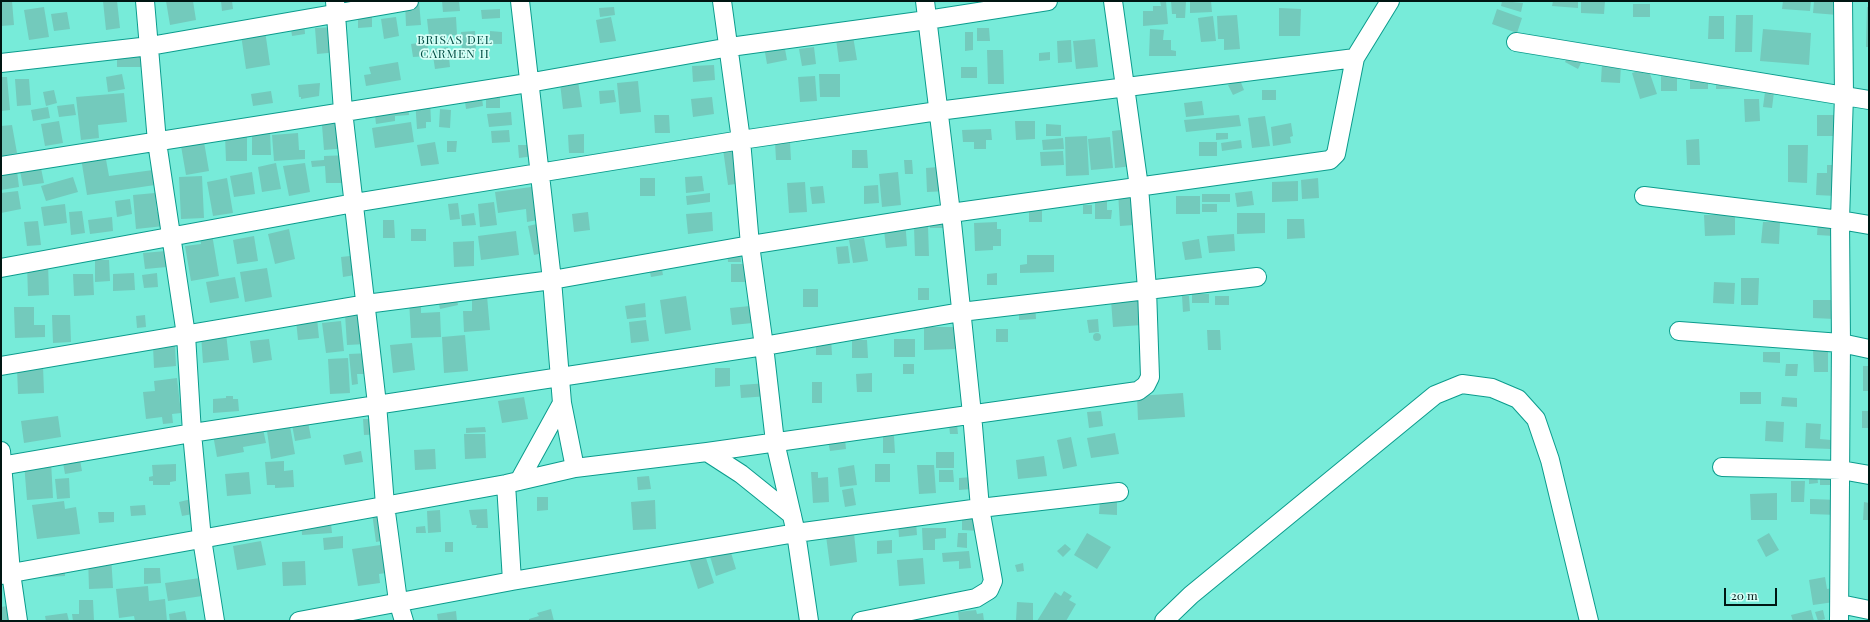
<!DOCTYPE html>
<style>
body{margin:0}
#map{position:relative;width:1870px;height:622px;overflow:hidden;background:#77ebd9;font-family:"Playfair Display",serif}
canvas{display:block}
.frame{position:absolute;inset:0;border:2px solid #001613;pointer-events:none}
.scale{position:absolute;left:1724px;top:588px;width:53px;height:18px;box-sizing:border-box;border:2px solid #001613;border-top:0;padding-left:5px;font-size:12px;line-height:14px;white-space:nowrap;color:#001613;-webkit-text-stroke:3px #d5fff7;paint-order:stroke}
</style>
<div id="map">
<canvas width="1870" height="622"></canvas>
<div class="frame"></div>
<div class="scale">20 m</div>
</div>
<script>
const ctx = document.querySelector('canvas').getContext('2d');
ctx.lineJoin = 'round';
function paint(path, color) { ctx.fillStyle = color; ctx.fill(path, 'evenodd'); }
function trace(path, color, width, dash) { ctx.strokeStyle = color; ctx.lineWidth = width; ctx.lineCap = dash ? 'butt' : 'round'; ctx.setLineDash(dash || []); ctx.stroke(path); }
function label(font, color, halo, rows, align = 'center') {
  ctx.font = font + ' "Playfair Display",serif'; ctx.lineWidth = 3.5; ctx.setLineDash([]); ctx.textBaseline = 'middle'; ctx.strokeStyle = halo; ctx.fillStyle = color; for (const [text, x, y, turn = 0] of rows) {
    ctx.save(); ctx.translate(x, y); ctx.rotate((+turn || 0) * Math.PI / 180); ctx.textAlign = isNaN(turn) ? turn : align; if (halo) ctx.strokeText(text, 0, 0); ctx.fillText(text, 0, 0); ctx.restore();
  }
}
paint(new Path2D(`
 M1,1h11l2,24 -13,1z
 M103,1h14l3,27 -14,2z
 M166,1h27l3,19 -26,5z
 M221,1h11l1,8 -11,2z
 M405,1h14l2,24 -15,1z
 M442,1h17l1,10 -17,1z
 M1160,1h6l2,23 -25,2v-15h10v-5h8z
 M1171,1h15l-1,17h-9v-4h-4z
 M1190,1h21l1,11 -22,1z
 M1502,1l21,2 -2,9 -20,-6z
 M1553,1h25v7l-26,-2z
 M1581,1h24l-1,13 -23,-1z
 M1783,1h28l-1,10 -28,-2z
 M1814,1h25l-1,14 -25,-2z
 M1633,4h17v13h-17z
 M44,7l5,30 -20,3 -5,-30z
 M614,7l1,8 -15,2 -1,-9z
 M1867,7h2v40h-3z
 M1279,8l22,1 -1,27h-21z
 M500,9v9l-18,1 -1,-9z
 M1497,9l25,9 -5,15 -25,-9z
 M67,12l3,17 -16,2 -3,-17z
 M1237,15l3,34 -16,1v-11h-6l-1,-23z
 M1736,15h17l-1,37h-17z
 M1213,16l3,25 -15,1 -3,-24z
 M1709,16h15v23h-16z
 M372,17v10l-14,1v-10z
 M396,17l3,19 -15,3 -3,-20z
 M456,17l1,18 -28,2 -2,-18z
 M611,17l5,24 -16,2 -4,-23z
 M304,20l1,14 -13,2 -2,-15z
 M264,24l6,41 -24,4 -6,-41z
 M336,27l2,25 -21,2 -2,-26z
 M977,28h12l1,13h-13z
 M1150,29l14,1 -1,10h8v10l5,1v5h-27z
 M1763,29l48,4 -2,32 -49,-4z
 M475,31l1,21 -14,1 -1,-21z
 M490,31l12,1v12h-12z
 M965,32h8v18l-8,1z
 M853,36l4,24 -18,2 -3,-23z
 M783,38l4,22 -20,4 -4,-23z
 M1095,39l3,28 -22,2 -3,-28z
 M1071,40l1,22 -14,1 -1,-22z
 M427,42l2,14 -16,1 -2,-13z
 M1574,42l14,7 -10,20 -13,-7z
 M448,47l2,20 -15,2 -3,-20z
 M814,47l2,17 -14,2 -3,-17z
 M117,50h29v17h-29z
 M987,50h16l1,34h-16z
 M1050,52v8l-11,1v-8z
 M398,62l3,18 -35,6 -2,-11 7,-1 -2,-7z
 M1602,63l19,1 -1,19 -19,-1z
 M714,65l1,15 -22,2 -1,-16z
 M1661,66h16v25h-16z
 M961,67h16v11h-16z
 M1690,67h18v22h-18z
 M1648,68l9,26 -17,5 -8,-26z
 M122,74l3,15 -17,3 -2,-15z
 M819,74h21v23h-20z
 M1716,75h24v14h-24z
 M815,76l2,25 -17,1 -2,-25z
 M1,77h6l3,33 -9,1z
 M15,79h14l2,26 -14,1z
 M1240,80l4,10 -11,5 -5,-10z
 M578,81l4,26 -19,2 -3,-26z
 M638,81l3,31 -21,2 -3,-31z
 M320,83l-1,13 -18,3v-2h-2l-1,-12z
 M54,90l3,13 -11,3 -3,-14z
 M614,90l2,12 -16,2 -1,-13z
 M1262,90h14v10h-14z
 M271,91l2,12 -20,3 -2,-12z
 M481,91l2,15 -17,3 -2,-15z
 M1765,92h9l-2,16 -9,-1z
 M124,93l3,29 -29,3 1,13 -18,2 -5,-43z
 M486,94h14v14h-14z
 M712,97l2,17 -21,3 -2,-18z
 M430,99l1,23h-5v6l-9,1 -2,-29z
 M1744,99h15l1,22 -15,1z
 M1202,101l2,14 -18,2 -2,-14z
 M408,102l1,13 -14,1v5l-19,3 -2,-18z
 M74,104l2,11 -17,2 -2,-11z
 M48,107l2,11 -17,3 -2,-11z
 M440,109l11,1 -1,18 -11,-1z
 M345,111l3,37 -24,2 -3,-37z
 M511,112l1,13 -23,2 -2,-13z
 M654,115h15l1,18h-15z
 M1239,115l2,11 -55,6 -2,-12z
 M1817,115h20v21h-20z
 M1265,116l5,30 -18,2 -4,-30z
 M59,121l4,22 -18,3 -4,-22z
 M1015,121h20v18l-19,1z
 M411,122l3,20 -39,6 -3,-20z
 M1291,123l2,13 -3,1 1,6 -18,3 -2,-19z
 M1046,124l15,1v11h-15z
 M12,125l5,28 -16,3v-30z
 M1138,128l3,37 -26,3 -3,-37z
 M991,129l1,11h-6v9h-12v-7h-11l-1,-12z
 M509,130l1,12 -18,1 -1,-12z
 M252,132h18l1,23h-19z
 M298,133l1,17h6v9l-31,2 -2,-26z
 M1216,133h12v6l-12,1z
 M584,134v19h-15l-1,-18z
 M225,135h22v26h-21z
 M203,136l6,35 -23,4 -6,-35z
 M1087,136l2,39 -23,1 -1,-39z
 M1110,137l3,31 -22,2 -3,-31z
 M1063,138l1,11 -21,1 -1,-10z
 M1699,139l1,26h-13l-1,-25z
 M1241,140l1,8 -20,3 -1,-8z
 M447,141h10l-1,11h-9z
 M435,142l4,22 -18,2 -4,-21z
 M775,142h15l1,18h-15z
 M1199,142h18v14h-18z
 M518,145h16v11l-15,2z
 M1788,145h20l-1,38 -19,-1z
 M748,146l4,36 -24,3 -5,-36z
 M852,150h15l1,18h-16z
 M1063,151l1,14 -23,1 -1,-14z
 M105,154l4,22 44,-6 2,15 -68,10 -6,-37z
 M351,155l1,28h-26l-1,-17 -13,1 -1,-6 13,-1v-4z
 M904,160h8l1,14h-8z
 M276,163l5,26 -19,3 -4,-25z
 M305,163l5,29 -21,4 -6,-30z
 M1827,165h10l-1,31 -20,-1 1,-22h10z
 M938,167l10,24 -21,1 -1,-24z
 M41,168l3,15 -21,3 -3,-15z
 M17,171l2,16 -18,3v-16z
 M252,172l3,22 -21,3 -4,-21z
 M898,172l3,33 -19,2 -3,-33z
 M202,176l2,42 -23,1 -2,-42z
 M702,176l2,15 -18,2 -1,-16z
 M73,177l5,15 -32,9 -5,-15z
 M227,178l6,35 -20,3 -6,-34z
 M640,178h15v18h-15z
 M1318,178l1,20 -17,1 -1,-19z
 M1298,181v20l-26,1v-20z
 M805,182l2,30 -18,1 -2,-30z
 M878,185l1,18 -15,1v-18z
 M538,186l5,33 -16,3 -1,-13 -28,4 -3,-21z
 M823,186l2,17 -13,1 -2,-17z
 M1146,189l3,35 -29,2 -2,-35z
 M18,191l3,18 -20,4v-20z
 M1252,191l2,14 -17,2 -2,-14z
 M155,193l2,19h6l1,14 -28,3 -3,-34z
 M710,193v9l-23,3 -1,-9z
 M1202,194h28v8h-28z
 M1095,196h12v14h5l-1,9h-16z
 M1176,196h24v18h-24z
 M130,199l2,15 -15,3 -2,-16z
 M494,202l3,23 -17,2 -2,-23z
 M458,203l2,16 -10,1 -2,-16z
 M1042,203v19h-13v-18z
 M65,204l2,19 -23,3 -3,-19z
 M1202,204h15v8h-15z
 M1083,205h9v9h-9z
 M82,211l3,22 -14,2 -2,-23z
 M588,212l2,18 -16,2 -2,-18z
 M712,212l1,19 -25,3 -2,-20z
 M474,213l2,12 -14,1 -1,-11z
 M1237,213h28v20l-28,1z
 M1704,215h31v20l-30,1z
 M112,217l1,14 -23,3 -2,-14z
 M951,218l-4,10h-17v-9z
 M905,219l2,27 -21,2 -3,-27z
 M1287,219h17l1,19 -18,1z
 M383,220h11l1,18h-12z
 M1818,220l17,1 -1,15 -17,-1z
 M38,221l3,24 -14,1 -3,-24z
 M546,222l6,29 -18,4 -6,-29z
 M997,222v7h4v17h-8v4l-18,1 -1,-28z
 M1763,222h17l-1,22 -18,-1z
 M928,226l1,30h-14l-1,-29z
 M289,229l6,30 -20,5 -7,-30z
 M411,229h15v12h-15z
 M516,231l3,24 -38,5 -3,-24z
 M212,234l7,42 -28,5 -6,-35 16,-2 -1,-8z
 M1234,234l1,17 -26,2 -2,-17z
 M254,236l4,25 -21,3 -4,-24z
 M864,238l4,23 -15,2 -4,-23z
 M1199,239l3,19 -17,2 -3,-18z
 M474,241v25l-20,1 -1,-25z
 M740,246l1,16h-13l-1,-15z
 M848,246l2,17 -12,1 -2,-17z
 M166,251l1,16 -22,2 -2,-16z
 M359,255l2,19 -18,3 -2,-20z
 M1027,255h27v17l-34,1v-8l7,-1z
 M95,260h14l1,21 -15,1z
 M48,263l1,32 -21,1 -1,-32z
 M661,264l2,11 -12,2 -2,-10z
 M731,264h27v18h-27z
 M267,268l5,29 -27,5 -5,-30z
 M134,273l1,17 -22,1v-17z
 M157,273l1,14 -14,1 -2,-13z
 M997,273v12h-10v-11z
 M73,274h20l1,21 -20,1z
 M235,277l4,21 -29,5 -4,-21z
 M1741,278h18l-1,27h-17z
 M1714,282l21,1 -1,21 -21,-1z
 M918,288h11v12h-11z
 M803,289h15v18h-15z
 M455,290l3,15 -18,4 -3,-15z
 M1192,294h17v9h-17z
 M487,296l3,34 -26,2 -1,-21h9v-14z
 M686,296l5,34 -26,4 -5,-34z
 M1182,296h7l1,15 -7,1z
 M1215,296h14v9h-14z
 M421,298v15l19,-1 1,25 -30,1 -2,-39z
 M1140,298l2,27 -29,2 -2,-27z
 M1813,300h22v19l-22,-1z
 M1019,302h16l1,17 -17,1z
 M645,303l1,14 -19,2 -2,-13z
 M760,305l3,17 -31,3 -2,-17z
 M14,307h20v18h11v12l-30,1z
 M365,313l1,31 -19,1 -2,-31z
 M52,315h18l1,27 -18,1z
 M145,315l1,12 -9,1 -1,-12z
 M317,318l2,20 -21,2 -2,-20z
 M1098,319l1,13 -10,1 -2,-13z
 M646,320l3,21 -18,2 -2,-21z
 M341,321l3,30 -18,2 -4,-30z
 M924,327h34v22l-34,1z
 M996,329h12v13h-12z
 M1207,330h13l1,20h-13z
 M226,333l3,27 -26,3 -2,-28z
 M1093 337a4 4 0 1 1 8 0a4 4 0 1 1-8 0Z
 M465,335l3,36 -24,2 -2,-36z
 M816,337h15l1,18h-16z
 M269,339l3,21 -19,3 -3,-22z
 M894,339h21v18h-21z
 M852,340h15l1,18h-16z
 M412,343l3,27 -22,3 -3,-28z
 M175,344l1,22 -22,2 -1,-22z
 M1813,350h15v22h-14z
 M1763,352h17v11l-17,-1z
 M370,353l-5,21h-8l1,10 -6,1 -3,-31z
 M348,358l2,35 -20,1 -2,-35z
 M903,364h11v10h-11z
 M1786,364h12l-1,12h-12z
 M43,366l1,27 -26,1 -1,-26z
 M1863,366h6v25h-6z
 M715,368h15v18l-15,1z
 M872,373v19h-15l-1,-18z
 M177,378l4,35 -9,1 1,9 -10,1 -1,-7 -16,2 -3,-27 12,-1 -1,-10z
 M812,382h10v21h-10z
 M768,383l1,13 -28,2 -1,-13z
 M1740,392h21v12h-21z
 M1183,393l2,24 -47,3 -1,-24z
 M226,396h7v3h5l1,12 -26,2v-14l13,-1z
 M524,397l4,22 -26,4 -4,-22z
 M1782,397l15,1v9l-16,-1z
 M1101,411l2,15 -14,2 -2,-16z
 M1862,411h7v17h-7z
 M58,416l3,21 -37,6 -3,-22z
 M307,416l4,22 -16,3 -4,-22z
 M363,419h20l1,15 -20,1z
 M1766,421l18,1 -1,20 -18,-1z
 M273,422l17,4 5,28 -24,5 -4,-28 8,-1z
 M1806,423l15,1 -1,15 11,1v9l-26,-1z
 M957,424l1,10h-8l-1,-9z
 M485,427l1,5 -20,1v-5z
 M212,429h51l3,14 -23,4 1,5 -27,5z
 M844,429l2,20 -16,2 -4,-20z
 M1115,433l4,21 -28,4 -4,-20z
 M464,434h21l1,24 -21,1z
 M883,436h11l1,17h-12z
 M1071,437l6,29 -14,3 -6,-29z
 M435,449l1,20 -21,1 -1,-20z
 M361,451l2,11 -18,3 -2,-10z
 M936,452h18v16h-18z
 M1044,456l3,20 -29,3 -2,-19z
 M80,460l2,11 -17,3 -2,-11z
 M51,461l2,37 -26,2 -3,-37z
 M284,461v10l9,-1 1,17 -19,1v-3h-8l-2,-23z
 M176,464v17l-6,1v3h-17v-4h-4v-4l4,-1 -1,-11z
 M875,464h15v18h-15z
 M854,465l3,20 -17,2 -2,-19z
 M917,465h17l2,28 -17,1z
 M1820,469h13v16h-13z
 M939,470h14l1,12h-15z
 M249,472l2,22 -24,2 -2,-22z
 M811,472h7v6l10,-1 1,25 -16,1z
 M1817,475l1,8 -9,1v-8z
 M649,476l2,13 -13,1 -1,-13z
 M972,477v12l-13,1v-12z
 M69,478l1,20 -13,1 -2,-20z
 M1791,481h14l-1,21h-13z
 M853,488l3,17 -11,2 -3,-17z
 M1777,493v27h-26l-1,-26z
 M200,497l3,15 -21,4 -3,-14z
 M537,497h11v13l-11,1z
 M1100,499h17v16l-18,-1z
 M1810,499l29,1 -1,15 -28,-1z
 M655,500l1,29 -23,1 -2,-28z
 M64,501l1,8 11,-2 4,27 -43,5 -5,-34z
 M1864,502l5,1v17h-6z
 M145,505l1,10 -15,1 -1,-10z
 M487,509l1,19h-12l1,-3h-5l-3,-15z
 M393,510l4,28 -21,4 -4,-29z
 M440,510l1,22 -13,1 -1,-22z
 M98,512h16v10l-15,1z
 M962,512h18v19l-18,-1z
 M330,514l2,19 -30,2 -1,-19z
 M916,522l1,13 -18,2 -1,-14z
 M425,526l1,7h-10v-6z
 M922,528h24v10l-11,1v11h-12z
 M854,533l3,29 -27,4 -4,-30z
 M958,533h9v15l-10,-1z
 M1087,533l24,14 -14,22 -23,-14z
 M1769,533l10,17 -13,7 -9,-17z
 M343,536v12l-19,2 -1,-12z
 M892,540v13l-15,1v-13z
 M261,541l5,24 -29,5 -4,-24z
 M445,542h8v10h-8z
 M395,543l4,28 -20,3 1,9 -22,3 -6,-37z
 M1065,544l6,5 -8,8 -6,-6z
 M729,546l7,23 -20,7 -7,-23z
 M969,551l2,17 -12,1v-8l-16,1 -1,-9z
 M111,555l2,33 -24,1 -1,-33z
 M705,555l9,28 -16,6 -9,-29z
 M923,558l2,26 -26,2 -2,-26z
 M305,561l1,24 -23,1 -1,-24z
 M65,563v13l-20,1 -1,-13z
 M1023,563l1,8 -7,1 -2,-7z
 M144,568h16l1,15 -17,1z
 M214,576l2,18 -48,7 -3,-18z
 M1825,577l2,12 12,-2 2,14 -28,4 -4,-25z
 M148,586l1,15 16,-2 2,22h-32l-1,-5 -15,2 -3,-29z
 M1064,591l8,5 -3,4 7,4 -10,17h-29l18,-29 6,4z
 M79,600h14l1,21h-21l-1,-7h7z
 M1017,602l16,1v18h-17z
 M25,603l3,18h-27v-14z
 M551,609l3,12h-25v-2l10,-3 -2,-3z
 M976,610l1,4 6,-1 1,8h-25l-1,-9z
 M1811,610l3,11h-21l-2,-6z
 M1823,610l2,9 -7,2 -3,-9z
 M185,611l2,10h-17l-1,-7z
 M456,611l1,10h-19l-1,-7z
 M67,613l2,8h-23l-1,-5z`), '#73cabc');
const minor = new Path2D(`
 M145,1l12,141 29,193 6,98 10,106 13,82
 M335,1l8,110 34,293 8,101 13,96 6,20
 M520,1l32,279 10,123 13,65
 M722,1l19,139 9,105 14,101 11,96 21,91 13,88
 M1516,42l353,58
 M1,63l149,-17 259,-45
 M1,166l527,-83 202,-36 197,-27 121,-19
 M1644,196l196,24 29,5
 M1,268l353,-65 387,-63 197,-29 417,-53
 M1679,331l162,12 28,6
 M1,366l365,-62 186,-24 198,-35 201,-32 379,-53 6,-6 19,-96 35,-57
 M1,451l10,122 7,48
 M707,452l34,22 51,41
 M1,466l191,-33 572,-87 197,-34 296,-35
 M1722,467l119,3 28,5
 M519,481l43,-78
 M1,575l505,-91 69,-16 132,-16 431,-61 8,-6 4,-8 -3,-88 -8,-102 -26,-186
 M512,581l284,-48 184,-25 139,-16
 M1840,604l29,6
 M299,621l213,-40 -6,-97
 M861,621l115,-23 13,-8 4,-9 -13,-73 -8,-94 -21,-201 -26,-212
 M1164,621l27,-26 244,-200 27,-11 30,4 26,11 18,20 14,41 39,161
 M1839,621l2,-278 -1,-123 4,-125 -1,-94`);
trace(minor, '#0b9c8d', 20);
trace(minor, '#fff', 18);
ctx.letterSpacing = '1px';
label('12px', '#014b42', '#d5fff7', [
 ["BRISAS DEL",455,40],
 ["CARMEN II",455,54]
]);
ctx.letterSpacing = '0px';
</script>
